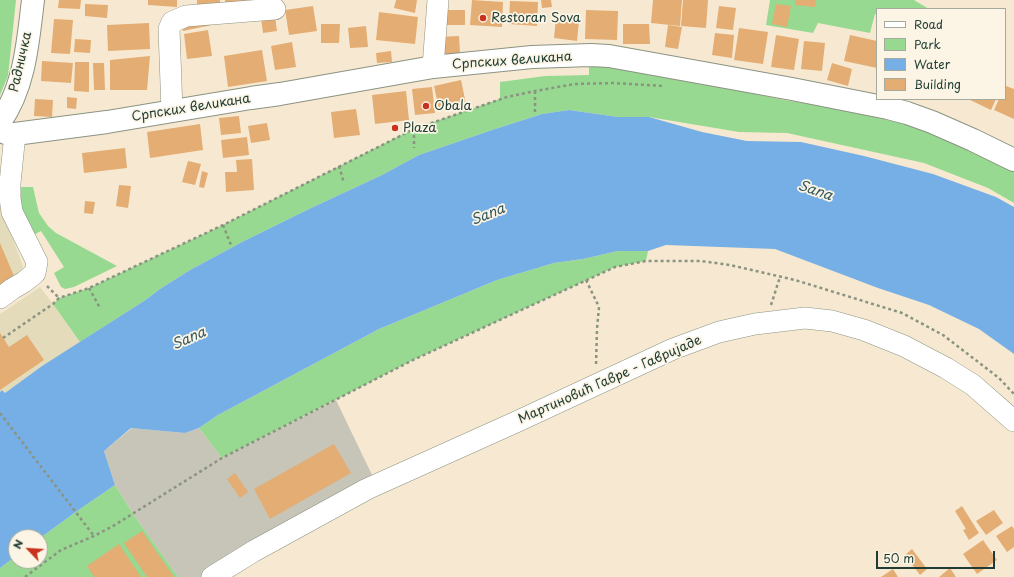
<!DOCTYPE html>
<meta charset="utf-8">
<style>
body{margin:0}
#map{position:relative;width:1014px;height:577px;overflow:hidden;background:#f7e9d1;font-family:"Playpen Sans",sans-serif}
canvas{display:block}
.legend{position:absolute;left:876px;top:8px;width:130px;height:92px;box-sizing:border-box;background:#fcf5e5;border:1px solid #a4ab9e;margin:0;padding:5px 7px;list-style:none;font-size:12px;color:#1f3d34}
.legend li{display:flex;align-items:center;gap:8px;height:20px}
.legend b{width:20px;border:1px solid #a4ab9e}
.north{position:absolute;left:8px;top:529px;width:40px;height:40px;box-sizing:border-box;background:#fcf5e5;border:1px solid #a4ab9e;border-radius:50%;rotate:295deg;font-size:11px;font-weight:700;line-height:16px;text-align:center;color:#1f3d34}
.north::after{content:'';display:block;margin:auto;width:14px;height:18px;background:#c8321e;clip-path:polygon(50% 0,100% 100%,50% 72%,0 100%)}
.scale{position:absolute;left:876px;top:551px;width:119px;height:18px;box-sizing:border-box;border:2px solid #1f3d34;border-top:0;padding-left:5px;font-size:12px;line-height:14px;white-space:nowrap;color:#1f3d34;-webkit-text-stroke:3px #fcf5e5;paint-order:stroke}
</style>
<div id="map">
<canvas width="1014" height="577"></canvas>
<ul class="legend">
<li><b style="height:5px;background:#fff"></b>Road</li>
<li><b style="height:11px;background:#97d990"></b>Park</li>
<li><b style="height:11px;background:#76afe6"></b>Water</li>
<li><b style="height:11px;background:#e3ad74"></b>Building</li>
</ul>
<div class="north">N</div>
<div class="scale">50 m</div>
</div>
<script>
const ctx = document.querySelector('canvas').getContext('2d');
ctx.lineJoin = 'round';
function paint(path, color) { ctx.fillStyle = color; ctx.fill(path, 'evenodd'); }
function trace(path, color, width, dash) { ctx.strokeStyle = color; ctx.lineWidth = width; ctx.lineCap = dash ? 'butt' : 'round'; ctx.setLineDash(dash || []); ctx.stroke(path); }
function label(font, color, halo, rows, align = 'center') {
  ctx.font = font + ' "Playpen Sans",sans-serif'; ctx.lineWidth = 3.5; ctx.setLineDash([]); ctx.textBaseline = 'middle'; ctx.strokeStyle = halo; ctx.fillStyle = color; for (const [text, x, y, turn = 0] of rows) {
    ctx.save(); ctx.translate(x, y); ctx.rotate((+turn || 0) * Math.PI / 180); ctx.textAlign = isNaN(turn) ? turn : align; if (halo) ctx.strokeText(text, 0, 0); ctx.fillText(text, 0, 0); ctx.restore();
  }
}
paint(new Path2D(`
 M0,203l23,64 -5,10 -18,14z
 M40,287l13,17 27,38 -38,24 -37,27 -3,-3 -2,2v-78z`), '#e3dbba');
paint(new Path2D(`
 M336,400l37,77 -170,100h-25l-45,-63 -18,-29 -11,-34 28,-23 53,5 14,-5 23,30z`), '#c6c5b8');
paint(new Path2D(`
 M0,0h16l-8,76 -8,19z
 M770,0h144l15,9h-52v6l-2,-1 -5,19 -52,-10 -5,10 -47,-8z
 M589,65l34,3 34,5 127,27 57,9 67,16 40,14 66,31v33l-26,-15 -64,-25 -137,-30 -48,-1 -90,-15h-31l-49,-7 -27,4 -50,16 -73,25 -37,20 -73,34 -65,32 -54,29 -30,19 -16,12 -64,41 -27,-38 6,-6 30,-10 134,-63 190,-96 87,-30v-17l45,-6 44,-1z
 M19,187h14l6,26 9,13 8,7 61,33 -43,21 -9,2 -4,-2 -7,-14 10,-6 -23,-36 -11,6 -10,-21z
 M618,251h30l-2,10 -31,6 -202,93 -191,98 -23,-30 19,-13 161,-86 118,-49 57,-17 29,-4z
 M115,485l18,29 45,63h-178v-9l16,-12v5h24v-23l40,-29z`), '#97d990');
paint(new Path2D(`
 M569,110l49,7h31l53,15 45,9 54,1 63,14 69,18 63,23 18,10v147l-35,-25 -50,-24 -51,-17 -103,-39 -109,-4 -18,6h-30l-35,8 -29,4 -57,17 -118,49 -161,86 -19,13 -14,5 -54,-5 -27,23 11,34 -35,24 -40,29v-1h-24v19l-16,12v-176l2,-2 3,3 37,-27 102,-65 16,-12 30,-19 54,-29 65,-32 73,-34 37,-20 73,-25 50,-16z`), '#76afe6');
paint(new Path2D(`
 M59,0h22l-1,9 -22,-1z
 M148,0h29v7l-29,-2z
 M197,0h23v4h-23z
 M225,0h21v7l-21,-1z
 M396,0h21l-2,13 -21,-5z
 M472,0l31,2 -1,25 -32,-2z
 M541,0h10l1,7 -10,1z
 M653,0h29l-2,26 -29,-3z
 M683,0h25l-2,28 -25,-2z
 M796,0h20l-1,7 -20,-2z
 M510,1l28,1 -1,24 -28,-2z
 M85,4l23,1 -1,13 -22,-2z
 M776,4l15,2 -4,21 -15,-3z
 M313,6l4,25 -28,4 -4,-25z
 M719,6l17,2 -3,22 -17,-2z
 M443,10h22v15h-22z
 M586,10l32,1 -1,29 -32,-1z
 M379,12l39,5 -3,27 -39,-4z
 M275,16l2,15 -14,2 -2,-15z
 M556,18l23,3 -2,20 -23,-3z
 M54,19l19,1 -3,34 -19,-1z
 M149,23l1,26 -42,2 -1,-26z
 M181,23l36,1 -34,7z
 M321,24h19l-1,19h-18z
 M623,24h26l1,20h-27z
 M668,25l14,2 -4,22 -13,-2z
 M366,26l2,21 -18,1 -2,-20z
 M739,28l29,4 -5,32 -29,-4z
 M208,30l4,26 -25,3 -3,-25z
 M715,33l19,2 -2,23 -20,-3z
 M776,35l23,4 -5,31 -23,-3z
 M850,35l27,6v27l-33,-7z
 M459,36l1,17 -19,2 -2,-18z
 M75,39l16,1 -1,13 -16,-1z
 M804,41l21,2 -3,28 -21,-2z
 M292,42l4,25 -21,3 -4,-24z
 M262,50l5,31 -39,6 -4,-31z
 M391,51l1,11 -15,1 -1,-10z
 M150,56l-3,34h-37v-30z
 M42,61l31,2 -2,20 -30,-2z
 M75,62h14v30l-15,-1z
 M93,63h11l1,27h-11z
 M832,63l20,6 -4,17 -21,-6z
 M461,80l5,24 -27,6 -5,-24z
 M1006,86l8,3v30l-20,-9 5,-11h6z
 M432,87l3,26 -20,2 -3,-26z
 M406,91l3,29 -34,4 -3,-29z
 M67,97l10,1 -1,11 -9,-1z
 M35,99l18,1 -1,17 -18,-1z
 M968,99h28l-5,11z
 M356,109l4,26 -26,3 -3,-26z
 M239,116l2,17 -20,2 -2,-17z
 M267,123l3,17 -19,3 -3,-17z
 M200,124l3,26 -53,8 -3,-26z
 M247,137l2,18 -26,3 -2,-18z
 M125,148l2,20 -43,5 -2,-20z
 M252,159l2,31 -28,2 -1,-20h12l-1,-12z
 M188,161l13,3 -6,21 -13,-3z
 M202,171l6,2 -4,15 -5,-1z
 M119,185l12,1 -3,22 -12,-2z
 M85,201l10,1 -2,12 -9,-1z
 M0,243l14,33 -14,10z
 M0,333l9,14 18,-12 17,25 -44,30z
 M334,444l17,29 -81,46 -16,-30z
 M235,473l13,19 -8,6 -13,-19z
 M962,506l17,27 -10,7 -6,-10 3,-1 -11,-18z
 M994,510l9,13 -17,12 -10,-14z
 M1012,526l2,3v18l-7,5 -11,-16z
 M142,531l32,46h-27l-23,-34z
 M983,540l14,20 -20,14 -14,-20z
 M119,544l22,33h-47l-7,-11z
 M912,549l15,20 -7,6 -15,-20z
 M950,568l6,9h-17z
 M893,569l5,8h-17z`), '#e3ad74');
const minor = new Path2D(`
 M433,67l5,-67
 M172,111l-3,-82 3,-7 14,-6 89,-7
 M0,298l12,-9 12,-7 11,-9 2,-11 -25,-50 -2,-14v-15l5,-49
 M212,577l42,-26 113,-62 149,-67 157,-73 46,-17 36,-8 50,-6 27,3 32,9 40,16 42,22 27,17 41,36`);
const major = new Path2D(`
 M0,122c25,-35 28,-81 33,-122
 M0,131l9,3h6l92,-12 144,-24 29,-4 153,-27 99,-10 59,-2 18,1 100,18 83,15 96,19 19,5 25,9 41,18 41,20`);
trace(minor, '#8b9382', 22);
trace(major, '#8b9382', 24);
trace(new Path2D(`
 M535,91v21
 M414,129v19
 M339,166l5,17
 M223,225l8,20
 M586,280l13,27 -2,22 -1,36
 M47,286l12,12
 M89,288l11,20
 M771,305l9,-28
 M3,338l50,-34 6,-6 30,-10 134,-63 191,-96 93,-32 28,-6 40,-7 38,-1 51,3
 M0,413l94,123
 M25,577l36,-27 33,-14 19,-10 109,-68 191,-98 202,-93 31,-6h55l29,4 65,15 107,33 41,22 56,43 15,16`), '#8b9382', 2.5, [3, 3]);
trace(minor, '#fff', 21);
trace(major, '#fff', 22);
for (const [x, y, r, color] of [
 [483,18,4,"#c8321e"],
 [426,106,4,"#c8321e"],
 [395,128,4,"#c8321e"]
]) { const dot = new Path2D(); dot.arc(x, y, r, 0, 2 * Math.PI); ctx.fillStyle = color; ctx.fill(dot); trace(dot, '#fcf5e5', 1.5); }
label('13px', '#1f3d34', '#fcf5e5', [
 ["Restoran Sova",491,18],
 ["Obala",434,106],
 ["Plaza",403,128]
], 'left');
label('13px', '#1f3d34', '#fcf5e5', [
 ["Српских великана",512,61,-4],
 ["Радничка",21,62,-77],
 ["Српских великана",191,108,-9],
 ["Мартиновић Гавре - Гавријаде",610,380,-24]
]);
label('italic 14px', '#355a60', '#fcf5e5', [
 ["Sana",815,191,19],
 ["Sana",488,215,-22],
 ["Sana",189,339,-24]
]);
</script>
